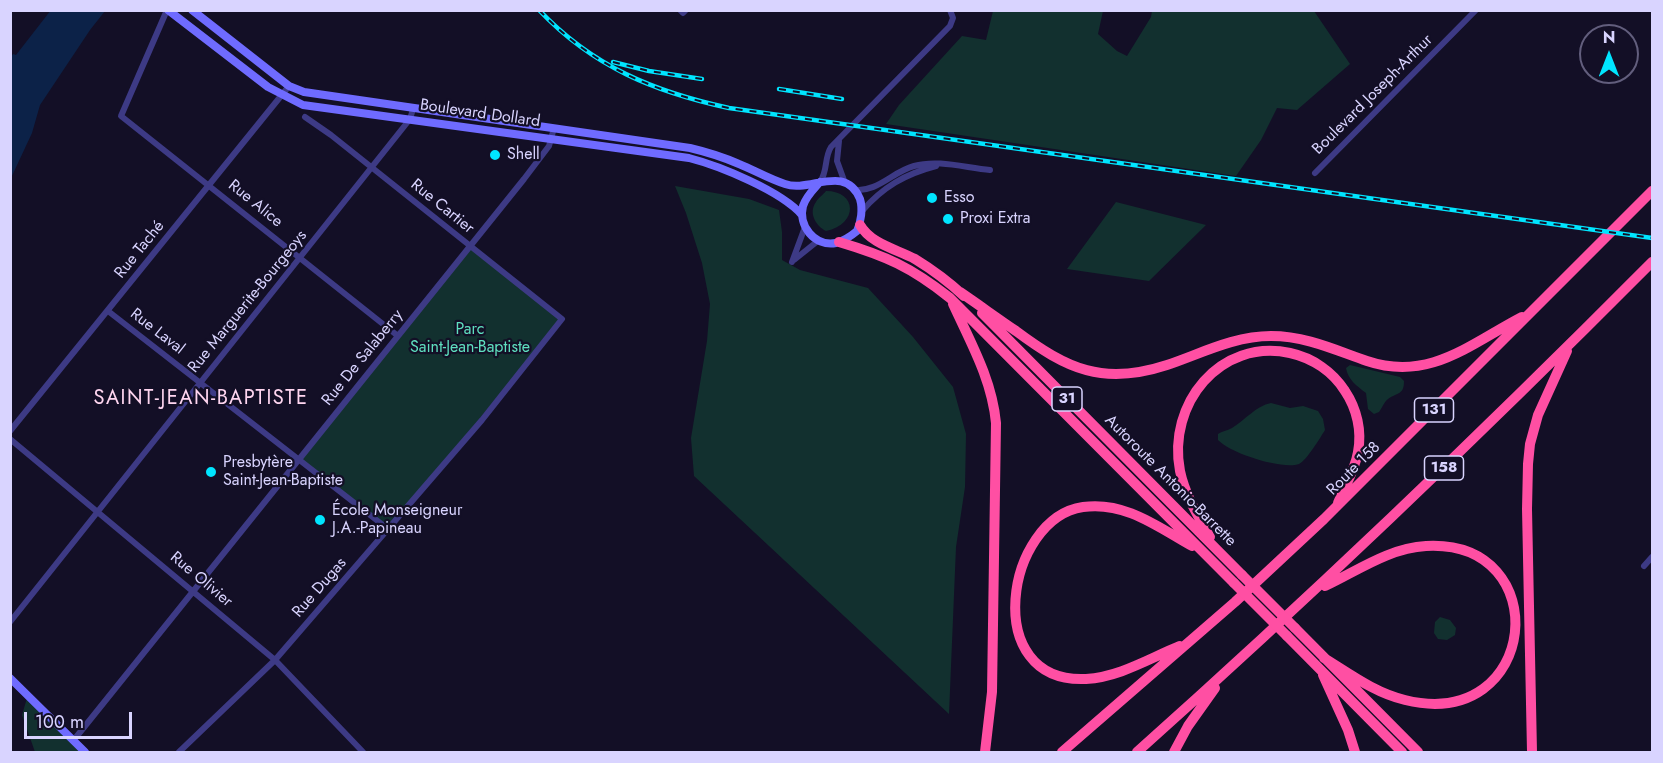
<!DOCTYPE html>
<meta charset="utf-8">
<style>
body{margin:0}
#map{position:relative;width:1663px;height:763px;overflow:hidden;background:#130f26;font-family:Jost,sans-serif}
canvas{display:block}
.frame{position:absolute;inset:0;border:12px solid #d9d4ff;pointer-events:none}
.north{position:absolute;left:1579px;top:24px;width:60px;height:60px;box-sizing:border-box;background:#130f26;border:2px solid #625e7d;border-radius:50%;rotate:0deg;font-size:16px;font-weight:700;line-height:24px;text-align:center;color:#d9d4ff}
.north::after{content:'';display:block;margin:auto;width:21px;height:27px;background:#00e5ff;clip-path:polygon(50% 0,100% 100%,50% 72%,0 100%)}
.scale{position:absolute;left:24px;top:712px;width:108px;height:27px;box-sizing:border-box;border:3px solid #d9d4ff;border-top:0;padding-left:8px;font-size:18px;line-height:21px;white-space:nowrap;color:#d9d4ff;-webkit-text-stroke:4px #130f26;paint-order:stroke}
</style>
<div id="map">
<canvas width="1663" height="763"></canvas>
<div class="frame"></div>
<div class="north">N</div>
<div class="scale">100 m</div>
</div>
<script>
const ctx = document.querySelector('canvas').getContext('2d');
ctx.lineJoin = 'round';
function paint(path, color) { ctx.fillStyle = color; ctx.fill(path, 'evenodd'); }
function trace(path, color, width, dash) { ctx.strokeStyle = color; ctx.lineWidth = width; ctx.lineCap = dash ? 'butt' : 'round'; ctx.setLineDash(dash || []); ctx.stroke(path); }
function label(font, color, halo, rows, align = 'center') {
  ctx.font = font + ' Jost,sans-serif'; ctx.lineWidth = 4.5; ctx.setLineDash([]); ctx.textBaseline = 'middle'; ctx.strokeStyle = halo; ctx.fillStyle = color; for (const [text, x, y, turn = 0] of rows) {
    ctx.save(); ctx.translate(x, y); ctx.rotate((+turn || 0) * Math.PI / 180); ctx.textAlign = isNaN(turn) ? turn : align; if (halo) ctx.strokeText(text, 0, 0); ctx.fillText(text, 0, 0); ctx.restore();
  }
}
paint(new Path2D(`
 M993,11h110l-5,23 19,17 10,5 24,-39 1,-6h162l36,53 -53,46 -20,-2 -16,32 -25,36 -350,-52 13,-19 63,-69 24,4z
 M675,186l74,13 30,11 3,22v28l18,10 68,18 45,49 40,50 13,47 -1,53 -9,60 -7,167 -255,-238 -3,-38 16,-97 3,-37 -8,-41 -16,-50z
 M826,191c31,0 33,33 0,40 -10,-5 -18,-18 -10,-29 2,-4 7,-7 10,-11z
 M1116,202l90,23 -57,56 -82,-12z
 M470,247l92,72 -174,210 -89,-70z
 M1350,365l50,12 4,4c0,14 -6,11 -16,18 -4,3 -6,9 -9,13l-5,2 -6,-5 -2,-16c-9,-7 -18,-13 -20,-25z
 M1271,403l19,5 13,-2 15,5 5,8 2,11c-5,8 -18,30 -26,34 -17,6 -69,-11 -81,-24v-6c4,-3 9,-3 14,-6 13,-8 24,-22 39,-25z
 M1440,617l10,3 6,8 -1,7 -8,5 -9,-1 -4,-6 1,-11z
 M27,698l55,54h-47l-13,-37z`), '#12302f');
paint(new Path2D(`
 M51,10l54,1 -15,19 -50,75 -8,28 -21,45v-121l2,-3 3,1z`), '#0c2248');
trace(new Path2D(`
 M167,10l-46,106 277,220
 M680,10l3,3 3,-3
 M839,141l-2,20 8,22
 M1315,173l161,-163
 M820,182c8,-11 4,-24 11,-35l119,-121 3,-8 -3,-8
 M854,190c24,2 38,-18 60,-24 24,-7 52,2 76,4
 M862,211c21,-24 43,-37 74,-45
 M794,260l25,-20
 M792,262l13,-35
 M108,311l280,218
 M10,431l279,-345
 M10,439l265,221 88,92
 M1644,566l8,-9
 M10,622l400,-503 3,-10
 M73,741l451,-562 25,-33 5,-18
 M179,752l96,-92 207,-240 80,-101 -231,-184 -26,-18`), '#3d3a85', 6);
trace(new Path2D(`
 M168,10l100,77 35,18 386,53c31,8 92,33 113,57
 M192,10l97,76 15,6 386,56c17,4 33,9 49,16 15,6 30,15 46,20 25,9 60,-21 75,15 3,10 1,23 -3,32 -6,5 -14,10 -21,12 -22,4 -38,-18 -33,-37 3,-10 11,-17 17,-24
 M10,678l75,74`), '#6f6bff', 8);
trace(new Path2D(`
 M860,225c11,19 36,24 55,34 18,11 34,23 49,37
 M839,242c47,14 72,25 111,56l284,285
 M960,292c19,13 37,26 56,39 51,38 87,55 151,34 33,-11 67,-29 104,-29 35,0 64,14 96,25 62,21 103,-17 155,-44
 M953,304c18,39 39,76 43,119l-4,269 -7,60
 M982,313l260,262
 M1210,537c-12,-21 -25,-42 -30,-66 -13,-67 40,-133 110,-118 23,5 43,19 55,38 12,18 17,40 13,61 -3,18 -13,34 -20,51
 M1295,628l123,124
 M1287,636l115,116
 M1180,646c-30,12 -60,31 -94,33 -107,5 -80,-161 -3,-172 42,-6 75,20 109,39
 M1324,658c26,16 51,35 81,42 134,33 152,-161 21,-154 -37,2 -69,25 -101,40
 M1323,675l25,55 7,22
 M1062,752l173,-150 89,-83 328,-328
 M1137,752c177,-158 348,-322 515,-490
 M1174,752l14,-26 27,-38
 M1532,752l-5,-243 1,-45 2,-20 8,-29 29,-64`), '#ff4fa3', 10);
const rail = new Path2D(`
 M539,10c54,57 116,82 190,98l923,130
 M613,62l36,9 53,8
 M779,89l63,10`);
trace(rail, '#00e5ff', 4.5);
trace(rail, '#130f26', 2, [7]);
trace(new Path2D(`
 M1242,575l53,53
 M1234,583l53,53`), '#ff4fa3', 10);
for (const [x, y, r, color] of [
 [495,155,6,"#00e5ff"],
 [932,198,6,"#00e5ff"],
 [948,219,6,"#00e5ff"],
 [211,472,6,"#00e5ff"],
 [320,520,6,"#00e5ff"]
]) { const dot = new Path2D(); dot.arc(x, y, r, 0, 2 * Math.PI); ctx.fillStyle = color; ctx.fill(dot); trace(dot, '#130f26', 2); }
for (const [x, y, w] of [
 [1067,399,30],
 [1434,410,39],
 [1444,468,39]
]) { const box = new Path2D(); box.roundRect(x - w / 2, y - 12, w, 24, 4.5); ctx.fillStyle = '#130f26'; ctx.fill(box); trace(box, '#d9d4ff', 1.5); }
label('bold 15px', '#d9d4ff', null, [
 ["31",1067,399],
 ["131",1434,410],
 ["158",1444,468]
]);
label('16px', '#d9d4ff', '#130f26', [
 ["Boulevard Joseph-Arthur",1373,95,-45],
 ["Boulevard Dollard",480,114,8],
 ["Rue Alice",255,204,39],
 ["Rue Cartier",442,207,39],
 ["Rue Taché",140,250,-51],
 ["Rue Marguerite-Bourgeoys",248,302,-51],
 ["Rue Laval",157,332,38],
 ["Rue De Salaberry",363,358,-51],
 ["Route 158",1354,469,-45],
 ["Autoroute Antonio-Barrette",1170,481,45],
 ["Rue Olivier",201,580,40],
 ["Rue Dugas",320,588,-49]
]);
label('16px', '#d9d4ff', '#130f26', [
 ["Shell",507,155],
 ["Esso",944,198],
 ["Proxi Extra",960,219],
 ["Presbytère",223,463],
 ["Saint-Jean-Baptiste",223,481],
 ["École Monseigneur",332,511],
 ["J.A.-Papineau",332,529]
], 'left');
label('16px', '#5fe0c0', '#130f26', [
 ["Parc",470,330],
 ["Saint-Jean-Baptiste",470,348]
]);
ctx.letterSpacing = '1.5px';
label('20px', '#ffd6f0', '#130f26', [
 ["SAINT-JEAN-BAPTISTE",201,399]
]);
ctx.letterSpacing = '0px';
</script>
